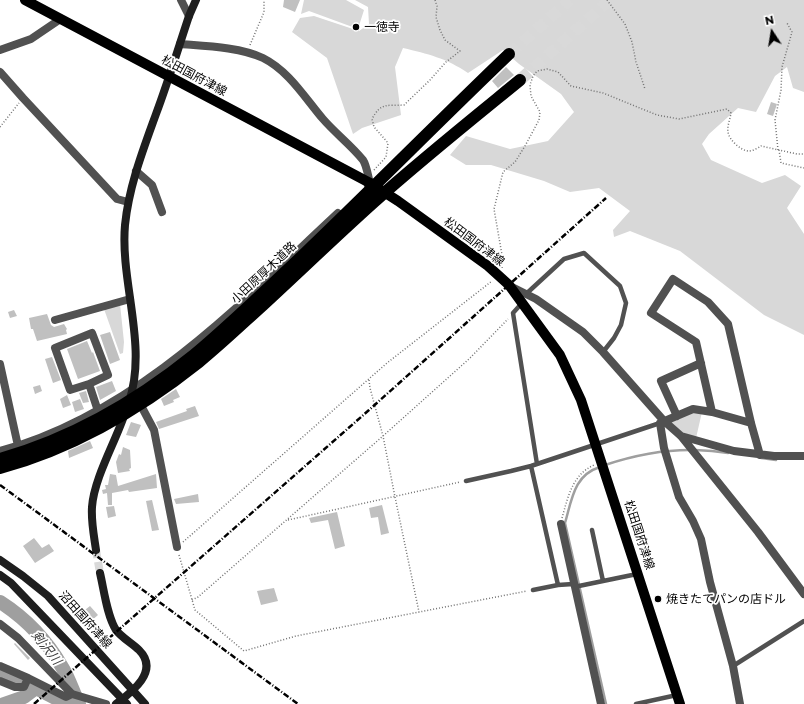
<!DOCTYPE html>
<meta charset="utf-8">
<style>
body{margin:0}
#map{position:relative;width:804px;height:704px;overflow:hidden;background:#fff;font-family:Montserrat,sans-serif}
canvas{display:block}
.north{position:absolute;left:752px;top:12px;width:40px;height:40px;-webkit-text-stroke:3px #fff;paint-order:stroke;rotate:348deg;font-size:11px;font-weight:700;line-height:16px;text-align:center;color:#000}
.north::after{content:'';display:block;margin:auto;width:14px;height:18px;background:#000;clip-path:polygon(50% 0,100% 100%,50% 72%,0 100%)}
</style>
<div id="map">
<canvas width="804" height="704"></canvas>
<div class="north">N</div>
</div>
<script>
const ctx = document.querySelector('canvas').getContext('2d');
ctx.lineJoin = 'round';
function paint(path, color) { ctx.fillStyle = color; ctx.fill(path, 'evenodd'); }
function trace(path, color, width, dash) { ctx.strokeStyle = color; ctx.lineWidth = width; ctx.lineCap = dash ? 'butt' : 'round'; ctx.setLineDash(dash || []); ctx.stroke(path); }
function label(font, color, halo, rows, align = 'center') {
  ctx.font = font + ' Montserrat,"Noto Sans JP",sans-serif'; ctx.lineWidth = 3.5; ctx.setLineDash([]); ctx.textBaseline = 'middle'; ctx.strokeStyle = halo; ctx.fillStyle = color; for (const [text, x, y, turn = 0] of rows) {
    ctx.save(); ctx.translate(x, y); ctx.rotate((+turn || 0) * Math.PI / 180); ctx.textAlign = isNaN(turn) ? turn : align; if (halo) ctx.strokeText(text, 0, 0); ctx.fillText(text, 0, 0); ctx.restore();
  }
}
paint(new Path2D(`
 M304,0h42l18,10 -6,19 -49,-18 -8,3z
 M355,0h449v92l-11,-4 -6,-21 -12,9 -19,36 -18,-4 -29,26 -7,10 9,16 51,23 23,-8 16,11 -14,22 17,26v101l-40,-20 -84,-64 -50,-20 -16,6 -1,-7 17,-19 -31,-23 -29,4 -26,-11 -53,-16h-25l-16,-10 16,-19 44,13 38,-8 26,-29 -13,-18 -42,-30 -16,-14 -35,23c-22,-15 -40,-19 -65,-25l-8,19 6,48 -39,13 -9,6 -26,-76 -35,-26 8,-14 14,-2 45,15 10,-7 -1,-17z
 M120,304l4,38 -1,11 -3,1 -16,-45z
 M693,410l9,2 -6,26 -16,-5 -8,-7v-7z`), '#d8d8d8');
trace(new Path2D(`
 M695,450l17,1 16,2
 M761,458l15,2
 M605,465c27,-9 57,-15 85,-15
 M600,467c-26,8 -28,32 -35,56l41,181`), '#9f9f9f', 2.5);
trace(new Path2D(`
 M0,602c25,16 47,39 62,65 7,11 11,25 17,37
 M0,672l36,16 31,16
 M4,704l20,-7 12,-9`), '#9f9f9f', 14);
paint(new Path2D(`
 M284,0h16l-5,12 -12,-5z
 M506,67l8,8 -16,13 -6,-7z
 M771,102l6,2 -4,12 -6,-2z
 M14,310l3,6 -7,2 -2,-6z
 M47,314l4,11 3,2 10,-3 3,5 -1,1 1,4 -30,7 -4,-12h-2l-2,-11z
 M110,332l10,28 -10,4 -10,-29z
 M87,341l5,12 1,-1 7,19 -22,8 -11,-30z
 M52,357l9,23 -8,3 -8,-24z
 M112,381l4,10 -16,9 -4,-13z
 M40,385l2,6 -7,3 -2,-7z
 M176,389l4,8 -7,3 1,2 -10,4 -3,-7z
 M86,391l3,11 -6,1 -4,-10z
 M67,395l4,10 -8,3 -3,-9z
 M80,399l4,10 -9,3 -3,-10z
 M195,406l4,10 -40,13 -3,-7 31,-11 -1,-2z
 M131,422l10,3 -5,12 -10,-2z
 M90,441l3,7 -24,10 -1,-7z
 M123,447l7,3 1,18 -2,1 1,2 -12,2 -2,-11 3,-8 2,1z
 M110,474l6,1 2,11 38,-12 1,14 -28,4 -1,-2 -16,3v12h-4l-1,-12 -4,1 -1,-4 4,-1 -1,-4h3z
 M198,494l1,8 -23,2 -2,-5z
 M152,500l7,30 -7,1 -6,-30z
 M382,505l7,28 -8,2 -3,-18 -7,1 -2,-10z
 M114,506l2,10 -8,2 -2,-11z
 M337,512l8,34 -10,3 -7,-29 -17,3 -2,-5z
 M34,538l8,10 7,-4 5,7 -19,12 -12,-17z
 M274,588l4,13 -17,4 -4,-14z
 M90,606l8,9 -8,7 -9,-9z
 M15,643l15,15 -2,2 -14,-16z`), '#c0c0c0');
trace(new Path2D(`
 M96,550l4,23`), '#d9d9d9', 8, [8, 4]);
trace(new Path2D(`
 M509,54l61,-54
 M520,80l90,-80`), '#d9d9d9', 12, [12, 6]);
trace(new Path2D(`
 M607,0l18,24 7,18 4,20 9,27
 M250,45l14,-33v-12
 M0,127l19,-24
 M778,150l-3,-30 6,-30 1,-23 10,-35 -5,-9
 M779,150l2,13 23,5
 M374,170l12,-13 2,-14 -14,-16 -2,-8c9,-17 15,-13 32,-14l26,-25 16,-18 14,-11 -15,-11 -5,-10 -4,-13 1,-11 -2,-6
 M502,268v-13l-8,-46 9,-37 12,-10 10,-16 14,-26 1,-8 -9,-16 -1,-11 3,-9 4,-5 10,-2 11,3 13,14 32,7 54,22 22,4 48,-10 4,4c-1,7 -4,13 -3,19 1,8 13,19 21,19 4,0 9,-3 12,-5l36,8h7
 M369,380l1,8 13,48 12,61 24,115
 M562,518c6,-21 10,-43 32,-53
 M288,520l172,-38
 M183,542l204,-179 105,-82
 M179,555l16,55 49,41 52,-15 231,-45
 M192,600l6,-3 185,-161 87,-78 38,-39`), '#737373', 1.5, [1, 2]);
trace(new Path2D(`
 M526,294l38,-35 20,-6 36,33 6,17 -5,22 -7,13 -11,14
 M522,303l-9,10 24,151
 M531,466l27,119
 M466,481l45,-10 20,-5 129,-43
 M592,530l11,51
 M574,587l63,-13
 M533,590l25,-5 15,-1
 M733,666l71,-45
 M636,704l41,-9`), '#515151', 4.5);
trace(new Path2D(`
 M181,0l8,16
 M180,44c25,2 60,3 83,14 26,13 42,40 60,61 12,14 28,26 40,41 4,6 5,17 7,23l-2,2
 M0,50l31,-11 28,-19
 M0,72l23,26 94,101 11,3
 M136,171l16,14 10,27
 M510,286l26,13 47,33 20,20 61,69 17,15 77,96 46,62
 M55,320l75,-21
 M0,364l18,82
 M89,384l19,-9 -16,-42 -37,15 15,42 19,-6 9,27
 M138,400l16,30 23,117
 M712,412l-16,-70 -45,-29 22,-34 35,23 20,22 23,99 9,32
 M677,416l-16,-35 40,-18
 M681,436l53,15 40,5h30
 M0,451c136,-37 238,-145 338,-238
 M561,524l40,180
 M0,624l18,14 54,56 34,10
 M0,666l28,12 38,19 6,-3
 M0,681l15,6h9l4,-9
 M740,704l-7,-38 -23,-84 -9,-43 -8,-18 -14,-24 -15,-49 -4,-25 33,-14 19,3 39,11`), '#515151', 8);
trace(new Path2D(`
 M129,402c19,-57 -9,-119 -4,-177 4,-39 18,-75 31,-111 12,-32 22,-65 33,-98l7,-16
 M96,550c-2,-14 -5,-28 -4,-43 2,-29 24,-66 33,-94
 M0,560l23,16 25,20 97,108
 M100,573c4,17 7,43 16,57 6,8 16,13 23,20 21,21 -7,42 -23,54
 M0,575l11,8 116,121`), '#1e1e1e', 8);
trace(new Path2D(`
 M25,0l345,183 28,18 90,65 21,19 51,70 21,45 99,304`), '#000', 10);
trace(new Path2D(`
 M0,459c71,-20 137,-58 194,-104 37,-31 72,-65 107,-98 70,-67 138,-136 208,-203
 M0,468c73,-20 140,-59 199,-106 22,-18 43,-38 64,-57 37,-34 73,-69 111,-103 47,-42 97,-82 146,-122`), '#000', 12);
trace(new Path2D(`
 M0,485l298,219
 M34,704l335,-294 237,-212`), '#000', 2.5, [6, 2, 1, 2]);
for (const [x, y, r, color] of [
 [356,27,4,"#000"],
 [658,599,4,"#000"]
]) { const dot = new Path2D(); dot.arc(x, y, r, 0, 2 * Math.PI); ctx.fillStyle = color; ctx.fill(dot); trace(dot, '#fff', 1.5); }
label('12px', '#000', '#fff', [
 ["一徳寺",364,27],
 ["焼きたてパンの店ドル",666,599]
], 'left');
label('12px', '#000', '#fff', [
 ["松田国府津線",194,76,28],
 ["松田国府津線",474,242,37],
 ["小田原厚木道路",264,273,-43],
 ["松田国府津線",639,535,72],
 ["沼田国府津線",85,620,48]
]);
label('italic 13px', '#404040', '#fff', [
 ["剣沢川",46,648,52]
]);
</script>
